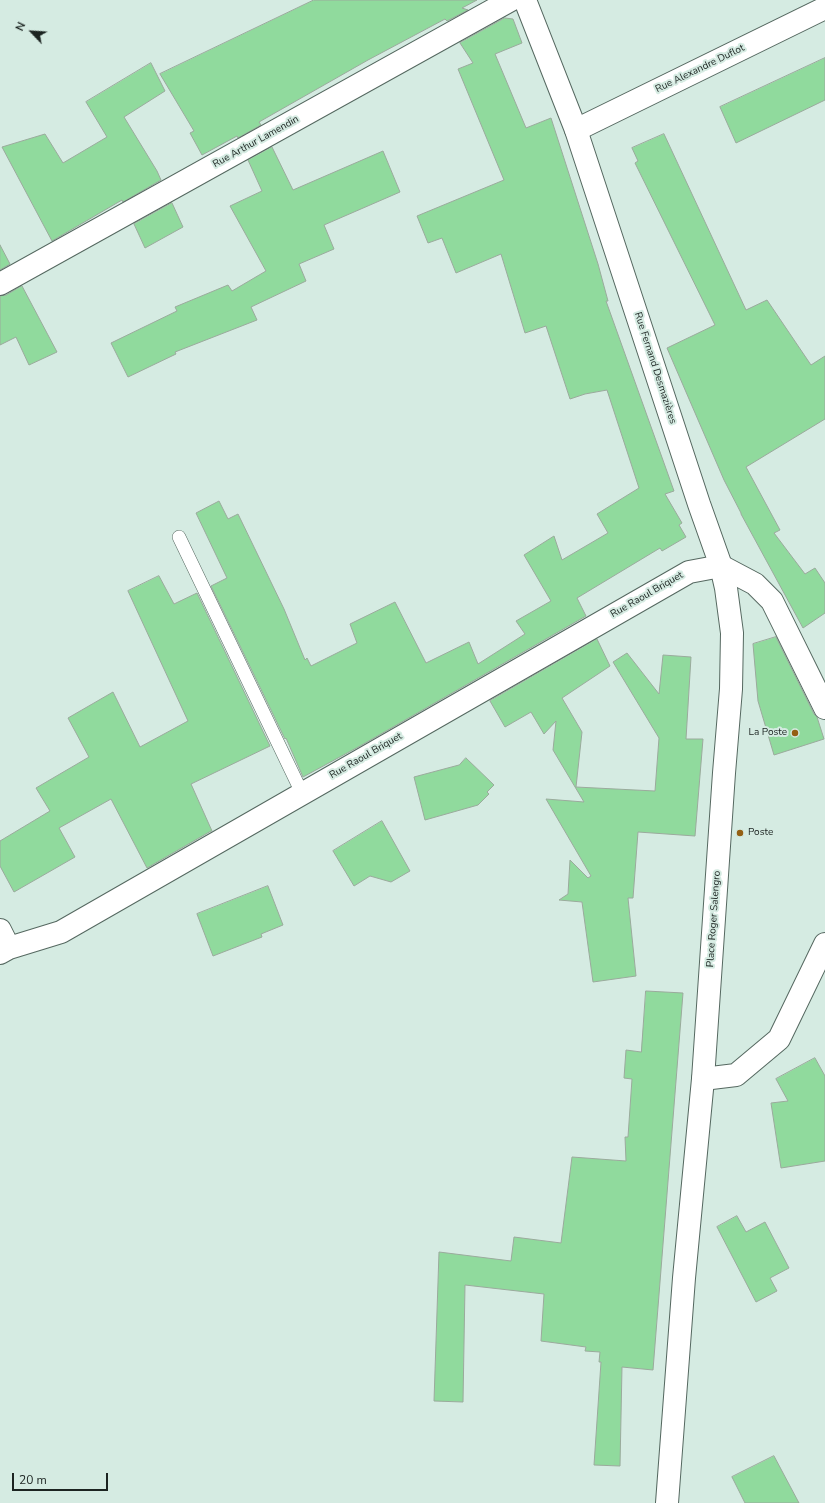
<!DOCTYPE html>
<meta charset="utf-8">
<style>
body{margin:0}
#map{position:relative;width:825px;height:1503px;overflow:hidden;background:#d5ebe2;font-family:"Nunito Sans",sans-serif}
canvas{display:block}
.north{position:absolute;left:12px;top:12px;width:40px;height:40px;-webkit-text-stroke:3px #d5ebe2;paint-order:stroke;rotate:295deg;font-size:11px;font-weight:700;line-height:16px;text-align:center;color:#1c2421}
.north::after{content:'';display:block;margin:auto;width:14px;height:18px;background:#1c2421;clip-path:polygon(50% 0,100% 100%,50% 72%,0 100%)}
.scale{position:absolute;left:12px;top:1473px;width:96px;height:18px;box-sizing:border-box;border:2px solid #1c2421;border-top:0;padding-left:5px;font-size:12px;line-height:14px;white-space:nowrap;color:#1c2421;-webkit-text-stroke:3px #d5ebe2;paint-order:stroke}
</style>
<div id="map">
<canvas width="825" height="1503"></canvas>
<div class="north">N</div>
<div class="scale">20 m</div>
</div>
<script>
const ctx = document.querySelector('canvas').getContext('2d');
ctx.lineJoin = 'round';
function paint(path, color) { ctx.fillStyle = color; ctx.fill(path, 'evenodd'); }
function trace(path, color, width, dash) { ctx.strokeStyle = color; ctx.lineWidth = width; ctx.lineCap = dash ? 'butt' : 'round'; ctx.setLineDash(dash || []); ctx.stroke(path); }
function label(font, color, halo, rows, align = 'center') {
  ctx.font = font + ' "Nunito Sans",sans-serif'; ctx.lineWidth = 4; ctx.setLineDash([]); ctx.textBaseline = 'middle'; ctx.strokeStyle = halo; ctx.fillStyle = color; for (const [text, x, y, turn = 0] of rows) {
    ctx.save(); ctx.translate(x, y); ctx.rotate((+turn || 0) * Math.PI / 180); ctx.textAlign = isNaN(turn) ? turn : align; if (halo) ctx.strokeText(text, 0, 0); ctx.fillText(text, 0, 0); ctx.restore();
  }
}
const building = new Path2D(`
 M314,0h163l-15,8 6,2 -21,11 -2,-2 -77,41 -109,62 2,3 -23,13 -1,-2 -35,19 -12,-22 4,-2 -34,-57z
 M505,18l8,1 9,24 -27,11 31,74 25,-10 47,146 10,37h-2l68,190 -9,3 17,29 -3,2 7,12 -24,14 -2,-3 -83,50 9,18 -226,130 -57,31 -17,-39 -1,1 -74,-153 16,-8 -31,-65 23,-12 9,18 10,-5 46,95 21,51 2,-2 4,8 46,-23 -7,-19 45,-22 31,61 43,-21 9,22 47,-30 -9,-13 35,-20 -27,-46 30,-19 8,24 46,-27 -11,-19 42,-26 -32,-98 -22,4 -15,5 -24,-73 -21,7 -24,-79 -45,19 -14,-35 -14,5 -11,-27 87,-36 -46,-111 15,-6 -13,-20z
 M825,58v42l-89,43 -16,-36z
 M151,63l14,28 -41,26 33,54 4,9 -38,22 -1,-2 -70,41 -50,-94 43,-13 18,29 44,-26 -21,-35z
 M664,134l82,176 21,-10 44,65 14,-9v63l-79,48 34,63 -6,3 31,41 10,-6 10,15v30l-22,15 -62,-114v-1l-17,-33 -57,-132 48,-23 -80,-162 3,-2 -6,-13z
 M272,147l21,43 90,-39 17,41 -76,33 10,24 -35,15 7,17 -55,26 6,13 -82,32 1,2 -48,23 -17,-34 66,-32 -2,-4 53,-22 4,6 34,-20 -36,-65 32,-15 -14,-31z
 M172,203l11,24 -38,21 -11,-24z
 M0,245l10,19 -10,6z
 M22,286l35,66 -28,13 -13,-28 -16,8v-49l6,-1z
 M159,576l15,28 23,-11 73,153 -79,38 21,47h-1l-64,37 -36,-69 -52,29 16,29 -61,35 -14,-26v-25l50,-30 -14,-23 53,-31 -21,-39 45,-26 27,55 48,-26 -60,-130z
 M776,637l38,77 3,3 7,22 -50,16 -16,-54 -5,-57z
 M597,639l13,27 -48,32 20,34 -6,55 79,4 4,-53 -46,-76 14,-9 32,41 4,-39 28,2 -5,82h17l-8,97 -57,-4 -5,66h-5l8,78 -43,6 -11,-80 -23,-2 9,-6 2,-34 18,18 3,-2 -45,-77 38,3 -31,-52 3,-29 -12,13 -13,-22 -26,15 -15,-26z
 M466,758l28,27 -7,7 2,2 -11,11 -53,15 -11,-43 45,-12z
 M382,821l28,50 -19,11 -21,-6 -16,10 -21,-35z
 M268,886l15,39 -22,9 1,3 -49,19 -16,-42z
 M646,991l37,2 -30,377 -31,-3 -2,99 -26,-1 7,-103h-2l1,-10 -15,-1 1,-4 -45,-6 3,-47 -79,-9 -2,117 -29,-1 5,-149 72,9 3,-24 47,6 11,-86 54,4 -1,-24h3l4,-58 -8,-1 2,-28 15,2z
 M815,1058l10,18v85l-44,7 -10,-65 17,-2 -12,-22z
 M737,1216l9,16 19,-10 24,46 -19,10 7,13 -21,11 -39,-75z
 M774,1456l25,47h-54l-13,-26z`);
paint(building, '#90da9d');
trace(building, '#9aaa9c', 1);
const service = new Path2D(`
 M179,537l123,256`);
const minor = new Path2D(`
 M576,130l249,-122
 M0,284l511,-284
 M0,930l9,18
 M0,953l9,-5 52,-16 628,-360 32,-6 34,18 17,17 53,107
 M703,1079l33,-4 43,-36 46,-95`);
const tertiary = new Path2D(`
 M525,0l51,130 123,374 22,62 5,22 6,45 -1,56 -7,84 -21,306 -19,199 -17,225`);
trace(service, '#556860', 14);
trace(minor, '#556860', 24);
trace(tertiary, '#556860', 24);
trace(service, '#fff', 13);
trace(minor, '#fff', 22);
trace(tertiary, '#fff', 22);
for (const [x, y, r, color] of [
 [795,733,4,"#946014"],
 [740,833,4,"#946014"]
]) { const dot = new Path2D(); dot.arc(x, y, r, 0, 2 * Math.PI); ctx.fillStyle = color; ctx.fill(dot); trace(dot, '#d5ebe2', 1.5); }
label('10px', '#1c2421', '#d5ebe2', [
 ["Rue Alexandre Duflot",700,69,-26],
 ["Rue Arthur Lamendin",256,142,-29],
 ["Rue Fernand Desmazières",655,368,72],
 ["Rue Raoul Briquet",647,595,-30],
 ["Rue Raoul Briquet",366,756,-30],
 ["Place Roger Salengro",714,919,-86]
]);
label('10px', '#1c2421', '#d5ebe2', [
 ["La Poste",787,733],
 ["Poste",748,833,"left"]
], 'right');
</script>
